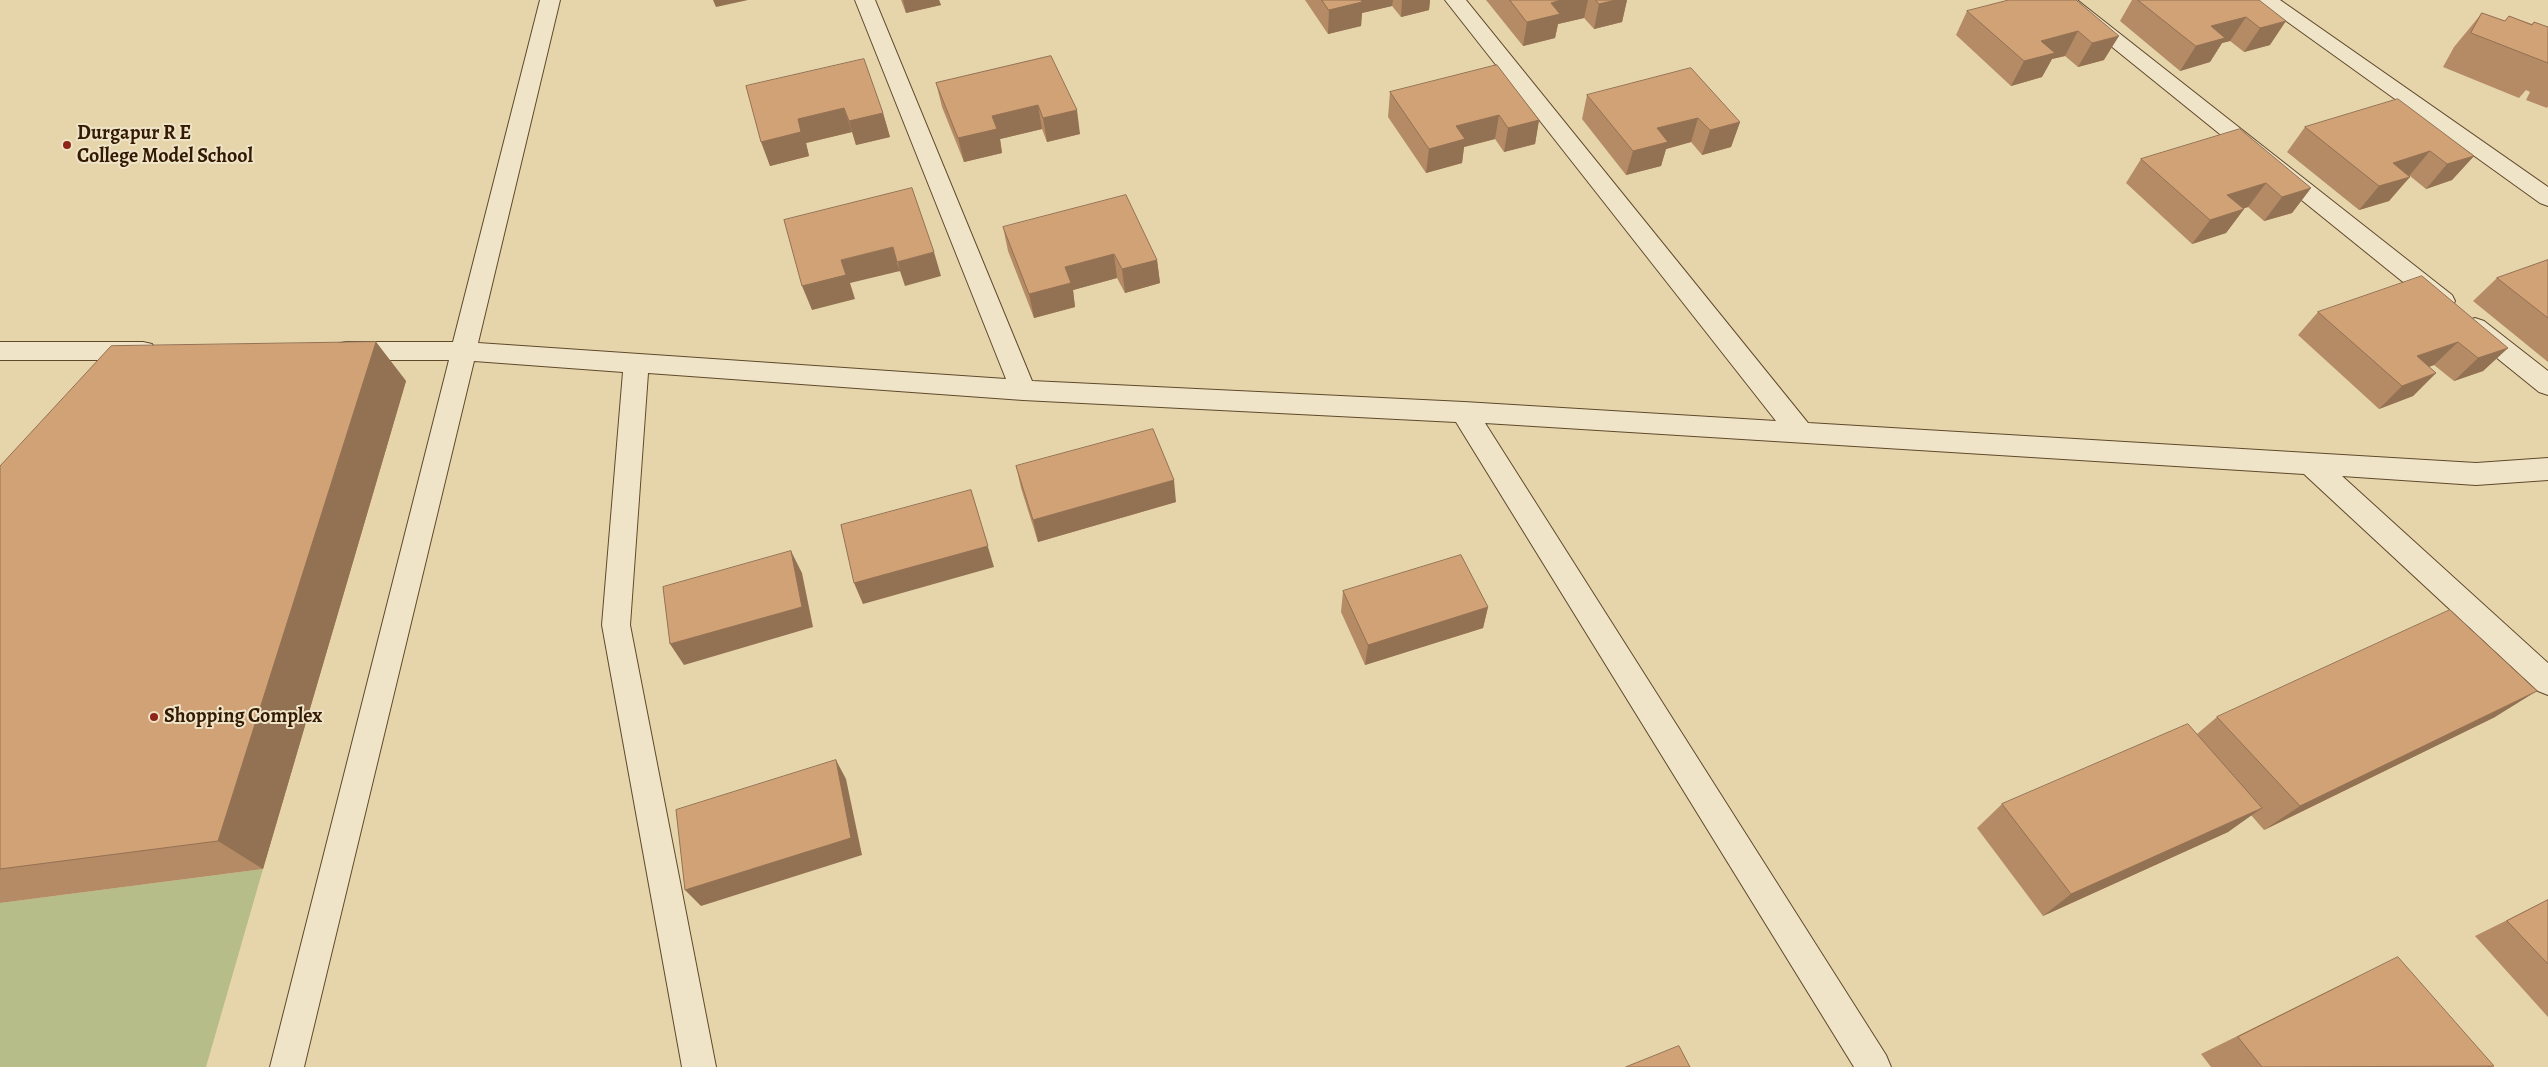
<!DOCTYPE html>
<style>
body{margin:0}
canvas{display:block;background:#e6d5ab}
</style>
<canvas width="2548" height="1067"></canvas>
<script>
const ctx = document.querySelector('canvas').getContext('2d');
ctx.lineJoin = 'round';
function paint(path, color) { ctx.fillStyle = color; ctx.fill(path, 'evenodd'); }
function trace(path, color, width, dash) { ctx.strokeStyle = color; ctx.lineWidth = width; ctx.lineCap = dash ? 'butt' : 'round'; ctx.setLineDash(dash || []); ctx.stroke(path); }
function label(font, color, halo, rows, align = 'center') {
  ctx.font = font + ' Alegreya,serif'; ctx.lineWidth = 4; ctx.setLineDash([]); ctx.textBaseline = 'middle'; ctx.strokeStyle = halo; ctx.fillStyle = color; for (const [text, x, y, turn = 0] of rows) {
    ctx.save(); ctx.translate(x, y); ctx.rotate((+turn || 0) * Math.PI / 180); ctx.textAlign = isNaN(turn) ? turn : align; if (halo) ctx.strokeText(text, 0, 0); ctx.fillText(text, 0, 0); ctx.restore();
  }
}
paint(new Path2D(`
 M263,869l-57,198h-206v-164z`), '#b6bd88');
const minor = new Path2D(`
 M540,0h20l-82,343 528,36 -151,-379h20l157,381 432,21 312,19 -331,-421h21l342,423 668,40 72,-5v22l-72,5 -134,-9 206,187v32l-10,-4 -234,-217 -819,-51 401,632 5,12h-37l-398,-645 -433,-22 -375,-27 -18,252 86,442h-34l-80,-442 21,-253 -149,-11 -170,706h-34l179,-707h-103l-9,-2 -3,-7 3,-7 9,-2h107z
 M2054,0h23l375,295 3,6 -3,6 -9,3 -9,-3z
 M2257,0h23l268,187v19l-8,-3z
 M2475,318l9,3 64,50v24l-9,-3 -73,-59 -3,-6 3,-6z
 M0,342h143l9,2 3,7 -3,7 -9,2h-143z`);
trace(minor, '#60492b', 2);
paint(minor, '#efe4c8');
paint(new Path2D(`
 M901,0h38l2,5 -35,8z
 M1305,0h125l-1,10 -28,7 -9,-11 -30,7 -1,13 -33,8z
 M1486,0h141l-5,22 -28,7 -10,-11 -26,6 -3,14 -32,8z
 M2076,0l28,60 -26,7 -13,-11 -13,3 -10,18 -31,9 -55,-51 11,-24z
 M2132,0h127l11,45 -26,7 -14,-11 -8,2 -12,19 -30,9 -60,-50z
 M2482,13l23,8 4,-5 23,8 2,-2 14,5v79l-1,2 -21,-8 4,-8 -4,-2 -7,8 -76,-31 11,-20z
 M1051,56l29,78 -33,8 -5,-13 -42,10 2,14 -38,9 -22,-55 -6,-24z
 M746,86l137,27 7,24 -34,8 -4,-13 -46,11 3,13 -39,10z
 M1390,92l149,28 -4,24 -31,8 -9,-13 -31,8 -2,16 -36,10 -38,-56z
 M1587,95l153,27 -9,25 -29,8 -11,-13 -25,7 -5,17 -35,9 -44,-56z
 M2305,127l169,29 -22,24 -26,9 -16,-13 -21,25 -30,9 -72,-58z
 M2141,159l170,29 -19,25 -28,8 -16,-14 -5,2h1l-18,24 -34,11 -66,-61z
 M1003,227l154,33 3,23 -35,10 -8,-15 -44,12 2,17 -41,11 -26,-67z
 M2548,260v102l-75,-61 24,-23z
 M2318,312l190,36 -25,23 -29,10 -20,-16 -5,2 7,6 -23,23 -34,13 -81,-74z
 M376,342l30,39 -143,488 -263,34v-437z
 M1016,466l160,36 -138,40 -17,-54z
 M1343,591l145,16 -5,21 -118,37 -24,-53z
 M2217,717h278l-231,113 -13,-15 -23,17 -185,84 -66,-88 25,-24 195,-70z
 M2548,900v117l-73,-81z
 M2357,977l137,90h-283l-10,-13z`), '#b58b66');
paint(new Path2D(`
 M713,0h35l-32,7z
 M903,0h36l2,5 -35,8z
 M1354,0h39l-1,6 -30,7 -1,13 -33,8 1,-24z
 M1402,0h28l-1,10 -28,7z
 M1561,0h27l-4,18 -26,6 -3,14 -32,8 4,-24 24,-19z
 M1616,0h11l-5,22 -28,7 5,-25z
 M2246,17l-16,24 -8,2 -12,19 -30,9 16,-25 15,-20z
 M2286,21l-16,24 -26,7 16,-24z
 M2078,31l-13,25 -13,3 -10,18 -31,9 13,-25 17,-20z
 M2119,36l-15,24 -26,7 14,-24z
 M1038,105l4,24 -42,10 2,14 -38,9 -6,-24 34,-22z
 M844,108l8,24 -46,11 3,13 -39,10 -9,-24 37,-23z
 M1077,110l3,24 -33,8 -4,-24z
 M883,113l7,24 -34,8 -7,-24z
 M1499,115l-4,24 -31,8 -2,16 -36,10 3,-24 27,-23z
 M1698,118l-7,24 -25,7 -5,17 -35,9 7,-24 24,-23z
 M1539,120l-4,24 -31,8 4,-24z
 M1740,122l-9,25 -29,8 8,-25z
 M2430,151l-21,25 -16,-13z
 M2474,156l-22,24 -26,9 21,-25z
 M2410,177l-21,24 -30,9 20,-24z
 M2266,183l-18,24 -39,12 18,-24z
 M2311,188l-19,25 -28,8 18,-24z
 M2244,209l-18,24 -34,11 18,-24z
 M893,247l7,24 -50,12 5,16 -43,11 -10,-24 39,-26z
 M934,252l7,24 -36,10 -8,-24z
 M1114,254l3,24 -44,12 2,17 -41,11 -5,-24 36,-27z
 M1157,260l3,23 -35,10 -3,-24z
 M376,342l30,39 -143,488 -45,-28z
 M2458,342l-24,23 -40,14 23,-23z
 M2508,348l-25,23 -29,10 24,-23z
 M2436,373l-23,23 -34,13 23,-23z
 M1174,480l2,22 -138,40 -5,-22z
 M971,490l23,77 -131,37 -9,-21z
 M791,551l11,22 11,54 -129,38 -14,-21z
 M1488,607l-5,21 -118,37 3,-20z
 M2537,691l-42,26 -231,113 36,-24z
 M836,760l10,19 16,76 -161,51 -16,-16z
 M2262,808l-34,24 -185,84 28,-22z`), '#937153');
const building = new Path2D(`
 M1322,0h39l1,2 -33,8z
 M1510,0h51l-10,3 9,11 -33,8z
 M1596,0h20l-17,4z
 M2009,0h67l43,36 -27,7 -14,-12 -37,10 14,12 -31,8 -57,-50z
 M2138,0h121l27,21 -26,7 -14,-11 -35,9 14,12 -29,8z
 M2482,13l23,8 4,-5 23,9 2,-3 14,5v36l-77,-30z
 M1051,56l26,54 -34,8 -5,-13 -46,11 5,13 -39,9 -22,-55z
 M864,59l19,54 -34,8 -5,-13 -46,11 3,13 -40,10 -15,-56z
 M1497,65l42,55 -31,8 -9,-13 -43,11 9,13 -36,10 -39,-57z
 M1691,68l49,54 -30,8 -12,-12 -41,10 11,14 -35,9 -46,-56z
 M2398,99l76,57 -27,8 -17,-13 -37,12 17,14 -31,9 -74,-59z
 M2240,129l71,59 -29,9 -16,-14 -39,12 17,14 -34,11 -69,-61z
 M912,188l22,64 -37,10 -4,-15 -52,13 5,15 -44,11 -18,-66z
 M1126,195l31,65 -35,9 -8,-15 -49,13 6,16 -42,11 -26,-67z
 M2548,260v58l-51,-40z
 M2422,276l86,72 -30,10 -20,-16 -41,14 19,17 -34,13 -84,-74z
 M376,342l-158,499 -218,28v-403l111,-120z
 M1153,429l21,51 -141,40 -17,-54z
 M971,490l17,56 -134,37 -13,-58z
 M791,551l11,56 -132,37 -7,-57z
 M1461,555l27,52 -120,38 -25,-54z
 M2450,610l87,81 -237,115 -83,-89z
 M2188,724l74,84 -191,86 -69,-90z
 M836,760l15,78 -166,52 -9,-80z
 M2548,900v64l-41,-43z
 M2398,957l96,109 -232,1 -24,-30z
 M1679,1046l11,21h-64z`);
paint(building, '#d2a277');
trace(building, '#937153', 1);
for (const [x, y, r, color] of [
 [67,145,5,"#8f2418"],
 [154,717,5,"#8f2418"]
]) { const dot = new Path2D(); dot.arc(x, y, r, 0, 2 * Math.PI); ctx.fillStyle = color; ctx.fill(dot); trace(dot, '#efe4c8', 2); }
label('bold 20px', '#331a00', '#efe4c8', [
 ["Durgapur R E",77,134],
 ["College Model School",77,157],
 ["Shopping Complex",164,717]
], 'left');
</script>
